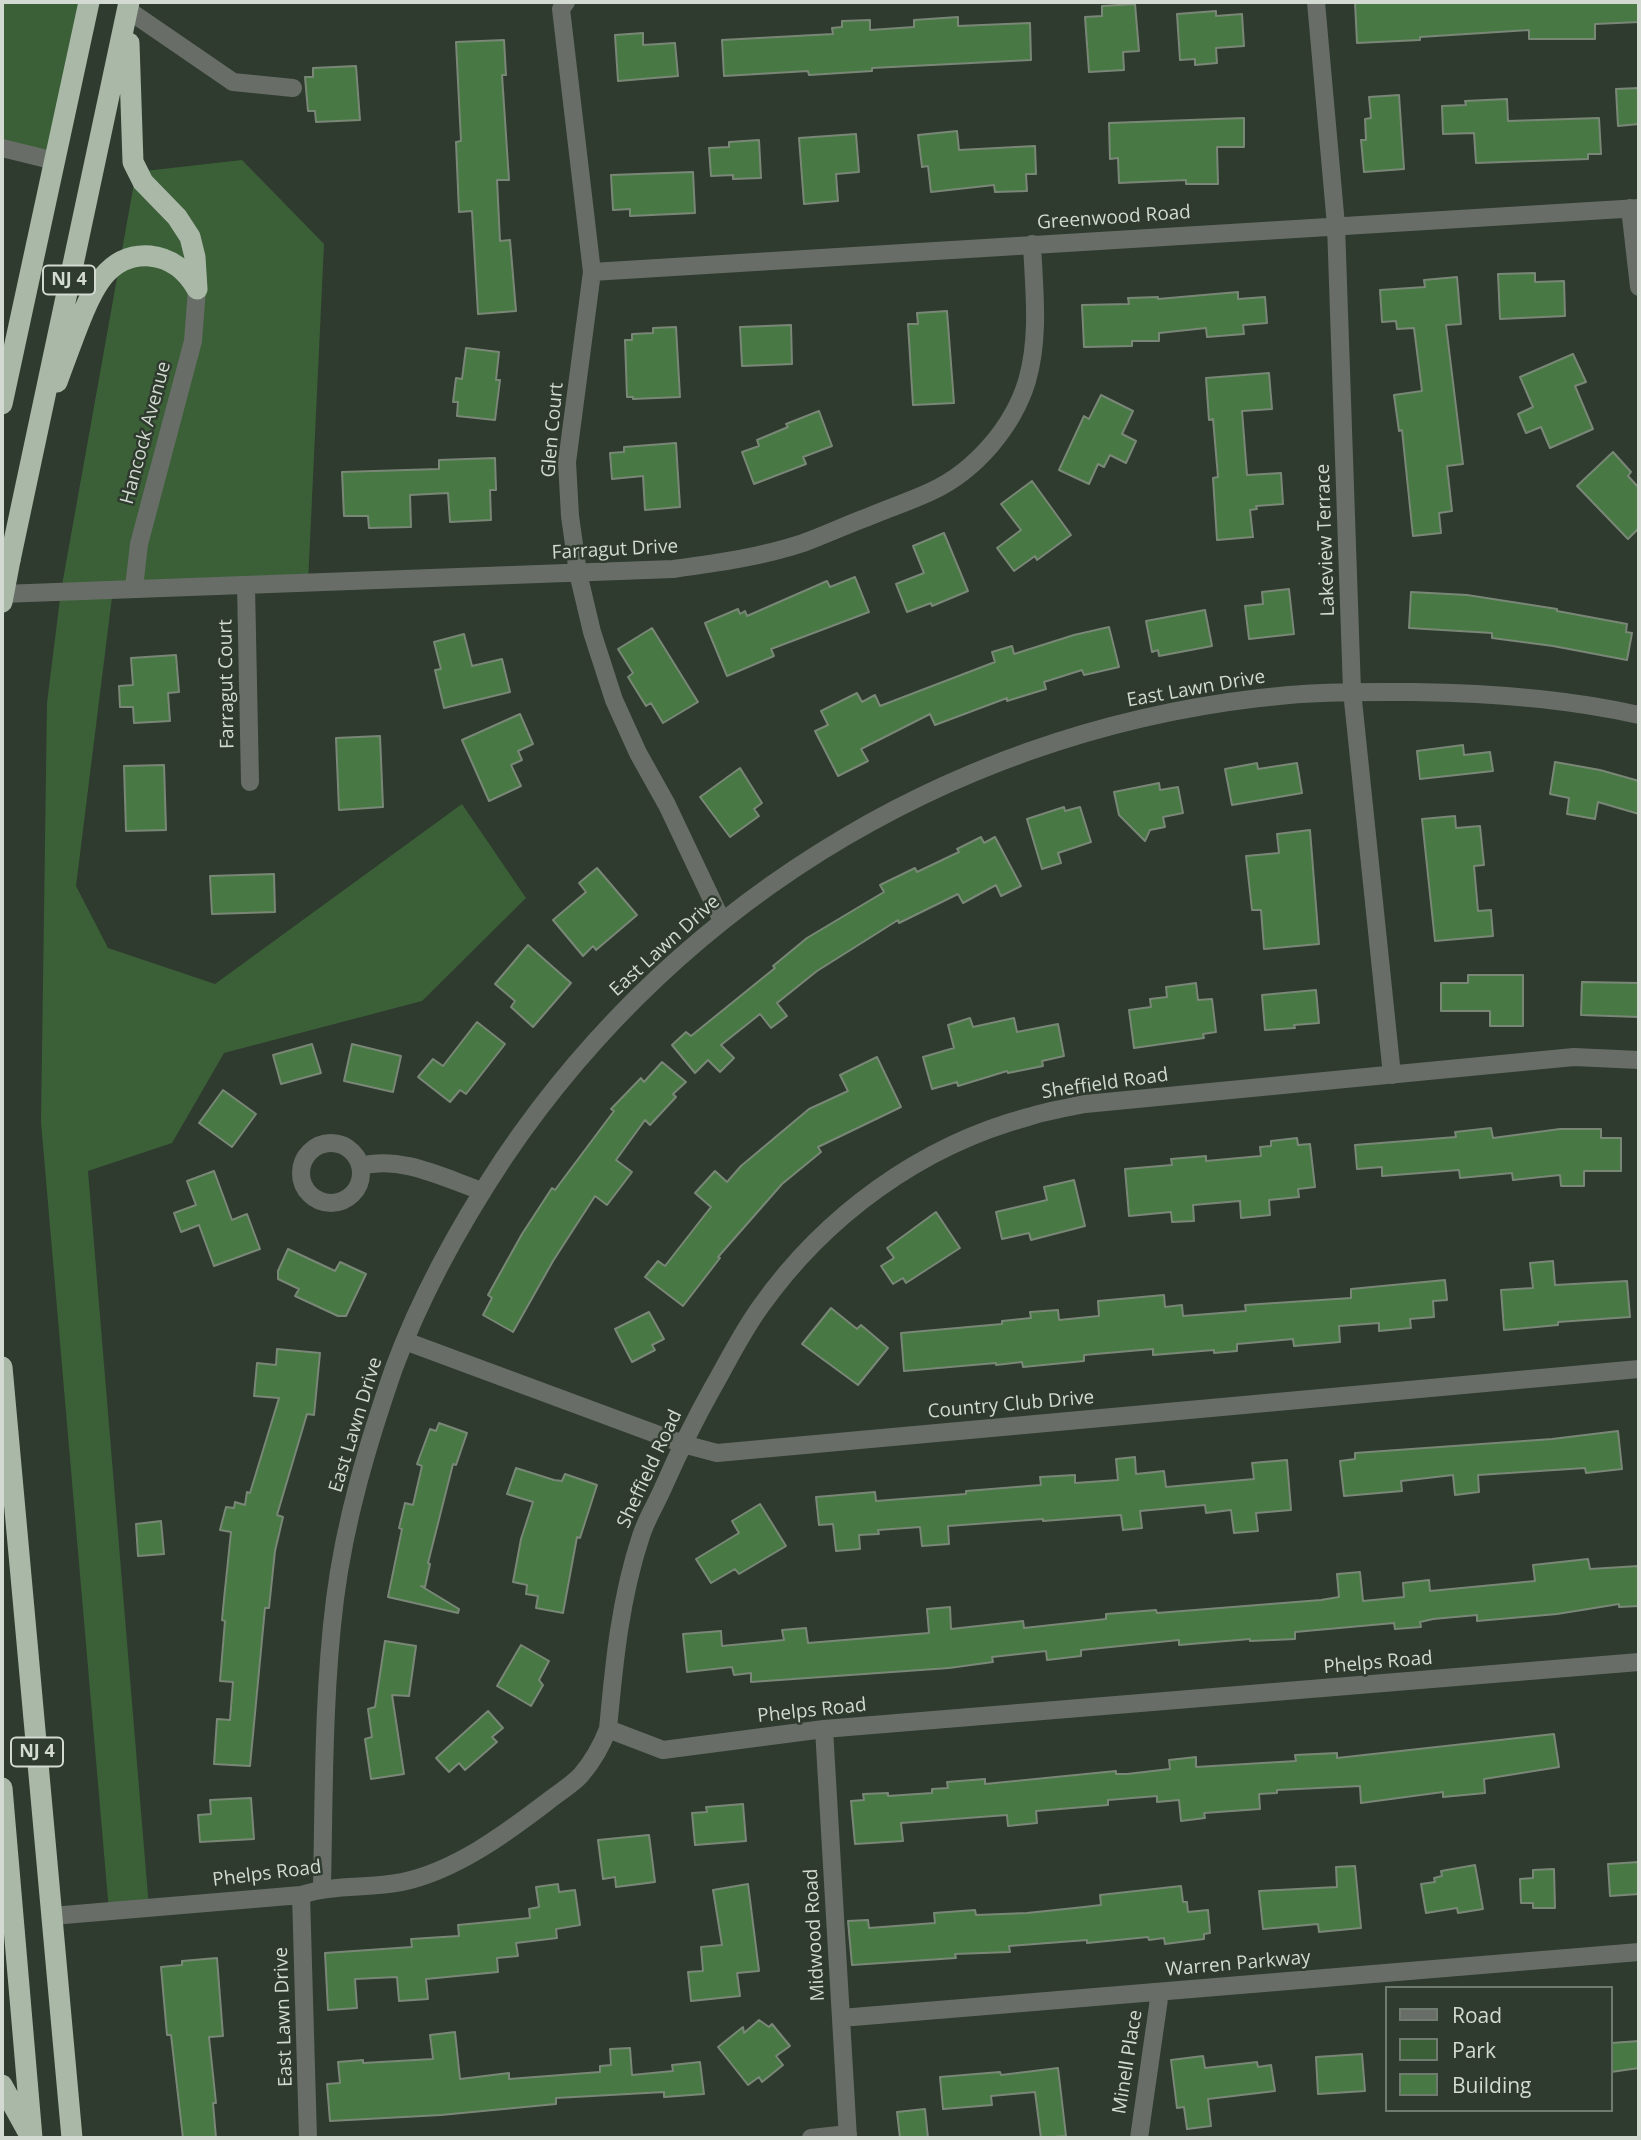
<!DOCTYPE html>
<style>
body{margin:0}
#map{position:relative;width:1641px;height:2140px;overflow:hidden;background:#2f3b2e;font-family:"Open Sans",sans-serif}
canvas{display:block}
.frame{position:absolute;inset:0;border:4px solid #d2dad1;pointer-events:none}
.legend{position:absolute;left:1385px;top:1986px;width:228px;height:126px;box-sizing:border-box;background:#2f3b2e;border:2px solid #707b6f;margin:0;padding:9px 12px;list-style:none;font-size:21px;color:#d2dad1}
.legend li{display:flex;align-items:center;gap:14px;height:35px}
.legend b{width:35px;border:2px solid #707b6f}
</style>
<div id="map">
<canvas width="1641" height="2140"></canvas>
<div class="frame"></div>
<ul class="legend">
<li><b style="height:9px;background:#686e67"></b>Road</li>
<li><b style="height:19px;background:#3b6038"></b>Park</li>
<li><b style="height:19px;background:#487844"></b>Building</li>
</ul>
</div>
<script>
const ctx = document.querySelector('canvas').getContext('2d');
ctx.lineJoin = 'round';
function paint(path, color) { ctx.fillStyle = color; ctx.fill(path, 'evenodd'); }
function trace(path, color, width, dash) { ctx.strokeStyle = color; ctx.lineWidth = width; ctx.lineCap = dash ? 'butt' : 'round'; ctx.setLineDash(dash || []); ctx.stroke(path); }
function label(font, color, halo, rows, align = 'center') {
  ctx.font = font + ' "Open Sans",sans-serif'; ctx.lineWidth = 5; ctx.setLineDash([]); ctx.textBaseline = 'middle'; ctx.strokeStyle = halo; ctx.fillStyle = color; for (const [text, x, y, turn = 0] of rows) {
    ctx.save(); ctx.translate(x, y); ctx.rotate((+turn || 0) * Math.PI / 180); ctx.textAlign = isNaN(turn) ? turn : align; if (halo) ctx.strokeText(text, 0, 0); ctx.fillText(text, 0, 0); ctx.restore();
  }
}
paint(new Path2D(`
 M2,2h87l-34,159 -53,-13z
 M242,160l82,84 -16,339 -195,6 -37,297 32,62 107,36 247,-180 64,94 -104,103 -198,52 -52,90 -84,28 61,737 -40,3 -68,-789 6,-419 14,-112 75,-419z`), '#3b6038');
const building = new Path2D(`
 M1355,2h284v20l-44,2v15h-66v-9l-109,7v3l-63,3z
 M1135,4l4,47 -16,1 1,18 -35,2 -4,-55 17,-1v-10z
 M1216,11v5l26,-2 2,32 -28,2 1,15 -22,2v-6l-15,1 -3,-46z
 M958,17v9l72,-3 1,37 -159,8v3l-63,4 -1,-4 -84,5 -2,-36 111,-6 -1,-6 10,-1v-6l28,-1v10l44,-3v-7z
 M643,33v12l32,-2 3,33 -60,5 -3,-46z
 M504,40l2,35h-4l7,105h-12l3,61 10,-1 6,71 -38,3 -6,-103 -13,1 -3,-70 5,-1 -5,-99z
 M356,66l4,54 -44,2 -1,-11h-7l-3,-34h8v-9z
 M1639,88v36l-21,2 -2,-37z
 M1399,95l5,74 -40,3 -3,-32h5l-1,-21 6,-1 -2,-21z
 M1507,99l1,22 91,-3 2,36h-13v5l-112,4 -2,-30 -31,1 -1,-28 24,-1 -1,-4z
 M1244,118v29h-27l1,37h-32v-4l-67,3 -1,-25 -8,1 -1,-36z
 M957,131l2,19 76,-4 1,28h-10l1,17 -32,1 -1,-7 -63,7 -3,-26 -6,1 -4,-32z
 M856,134l3,38 -23,2 2,27 -34,3 -5,-66z
 M759,140l2,38 -28,1v-4l-22,1 -2,-28 20,-1v-5z
 M693,172l2,41 -65,3v-7l-17,1 -2,-35z
 M1535,273v9l29,-1 1,35 -65,3 -2,-45z
 M1457,277l4,47 -15,1 17,139 -16,2 5,45 -13,2 2,20 -28,3 -11,-106 -3,1 -5,-36 28,-4 -8,-63 -17,1 -1,-8 -14,1 -2,-32 45,-3 -1,-7z
 M1238,292v7l27,-2 2,26 -24,2 1,9 -37,3 -1,-9 -47,5v8h-27v5l-48,1 -2,-42 47,-1 -1,-6 30,-1v2z
 M947,311l7,92 -41,2 -5,-81h10l-1,-11z
 M791,325l1,39 -50,2 -2,-39z
 M676,327l4,70 -47,2v-2h-6l-2,-57h7v-6l21,-1v-5z
 M466,348l33,4 -3,28h4l-5,40 -38,-4 1,-14h-5l3,-24 6,1z
 M1573,354l13,28 -11,4 18,43 -43,19 -9,-21 -15,6 -8,-19 15,-7 -13,-30z
 M1269,373l3,36 -30,2 5,64 34,-2 2,31 -27,2 1,3 -7,1 3,27 -36,3 -4,-62 5,-1 -5,-58 -4,1 -3,-42z
 M1101,395l32,16 -11,23 14,7 -10,22 -16,-8 -6,12 -6,-3 -9,20 -30,-14 25,-54 5,3z
 M819,411l13,35 -29,11 3,7 -52,20 -12,-32 17,-6 -2,-6 31,-13 -2,-3z
 M676,443l4,64 -35,3 -2,-34 -31,3 -2,-26 14,-1v-5z
 M1613,452l18,20 -3,4 11,12v40l-11,11 -51,-53z
 M495,458l1,32h-6l1,30 -41,2 -2,-29 -38,2 1,32 -42,1 -1,-12h-24l-2,-44 97,-3v-9z
 M1032,481l39,54 -34,25 -2,-4 -21,15 -17,-23 24,-18 -20,-26z
 M944,533l24,58 -36,15 -1,-3 -24,9 -11,-28 28,-11 -11,-27z
 M855,577l14,35 -98,37 3,7 -47,20 -22,-53 33,-14 2,5 5,-3 2,5 80,-35 3,6z
 M1289,589l5,45 -45,5 -4,-33 18,-2 -1,-12z
 M1411,592l56,3 90,14v2l70,13 -1,8 6,1 -5,27 -74,-14 -61,-8v-5l-83,-5z
 M1205,610l7,36 -53,10 -1,-6 -6,2 -6,-31z
 M1109,627l10,40 -35,8 -2,-5 -38,12 2,7 -39,12v-3l-72,27 -5,-11 -69,35 7,12 -30,15 -23,-45 13,-6 -7,-14 36,-18 5,9 13,-7 5,11 115,-44 -3,-10 20,-6 2,8 60,-19z
 M652,628l46,74 -35,21 -12,-20 -5,3 -18,-29 5,-4 -15,-24z
 M464,634l8,32 30,-7 8,33 -66,16 -9,-38 6,-1 -7,-27z
 M176,655l3,37 -11,1 2,28 -36,2 -1,-16h-13l-1,-21 14,-1 -2,-27z
 M520,714l13,30 -15,7 4,9 -11,5 10,21 -32,15 -27,-61z
 M380,736l3,71 -44,3 -3,-72z
 M1463,745l1,10 26,-3 3,19 -73,8 -3,-28z
 M1555,762l45,8 39,11v33l-41,-12 -3,17 -28,-5 2,-16 -19,-4z
 M1257,763l1,6 39,-6 5,30 -70,12 -7,-36z
 M164,765l2,65 -40,1 -2,-65z
 M740,768l22,35 -8,6 5,7 -29,21 -30,-40z
 M1159,783l1,7 18,-3 5,26 -20,4 2,10 -15,3 -5,11 -26,-26 -5,-23z
 M1064,807l1,4 15,-4 11,35 -33,11 3,10 -19,6 -15,-50z
 M1455,816l1,12 24,-2 4,39 -10,1 4,45 13,-1 2,26 -58,5 -13,-122z
 M1310,830l9,114 -55,5 -3,-39h-9l-6,-54 33,-3 -2,-19z
 M981,837l3,6 11,-6 26,49 -20,10 -5,-11 -33,18 -5,-9 -59,29 -1,-3 -81,51 -40,32 10,13 -16,12 -11,-14 -39,31 13,13 -14,14 -12,-12 -13,13 -23,-28 14,-13 5,4 84,-68 -2,-2 34,-28 77,-46 -4,-7 35,-17 2,4 42,-20 -2,-3z
 M597,868l40,47 -41,35 -3,-4 -10,10 -30,-36 33,-28 -7,-9z
 M274,874l1,38 -63,2 -2,-38z
 M528,945l43,38 -38,44 -22,-20 4,-6 -20,-17z
 M1468,975h55v51h-33v-15h-49v-28h27z
 M1582,982l57,1v34l-58,-2z
 M1196,983l2,17 14,-1 4,33 -13,2 1,4 -70,10 -5,-38 22,-3 -1,-8 17,-2 -1,-10z
 M1316,990l3,33 -25,2 1,3 -30,2 -3,-35z
 M970,1018l3,9 41,-9 3,14 41,-8 6,32 -22,5 1,5 -35,7 -1,-2 -49,15 -1,-4 -25,7 -9,-32 31,-9 -6,-23z
 M477,1022l28,22 -39,50 -6,-4 -10,12 -32,-25 15,-18 10,7z
 M312,1044l9,29 -40,11 -8,-29z
 M352,1044l49,12 -8,36 -49,-11z
 M877,1057l24,50 -83,40 3,5 -39,32 -64,73 2,1 -37,48 -38,-29 13,-16 7,5 46,-59 -16,-14 20,-22 12,11 14,-16 68,-57 39,-18 -8,-16z
 M662,1062l24,20 -13,12 3,3 -26,28 -5,-5 -29,40 16,12 -25,33 -12,-9 -42,65 -40,71 -30,-17 9,-17 -4,-3 34,-61 30,-46 3,2 59,-79 -3,-2 30,-31 3,4z
 M223,1090l33,24 -24,33 -33,-24z
 M1491,1128l2,10 67,-9h41v9h20v33h-37v15h-23l-1,-11 -47,5 -1,-7 -52,5 -1,-8 -77,6v-9l-25,2 -2,-24 101,-8 -1,-5z
 M1297,1138l1,7 12,-1 5,43 -17,2 1,8 -30,3 1,15 -29,3 -1,-17 -47,4 1,16 -22,1 -1,-10 -42,4 -4,-47 47,-4 -1,-6 35,-3v5l55,-5 -1,-9 11,-1v-5z
 M214,1171l18,49 15,-6 13,35 -46,17 -15,-41 -18,7 -7,-19 22,-8 -9,-24z
 M1074,1180l11,46 -54,14 -2,-7 -27,6 -6,-27 51,-12 -3,-13z
 M936,1212l24,36 -54,35 -3,-5 -10,6 -12,-18 13,-8 -7,-10z
 M288,1249l47,22 5,-9 26,12 -20,42h-8l-43,-20 4,-7 -21,-10v-8z
 M1553,1261l2,24 72,-4 3,36 -72,5v3l-54,5 -3,-40 32,-2 -3,-25z
 M1445,1280l2,20 -14,1 1,16 -24,2 1,9 -32,3v-8l-40,3 1,16 -46,4 -1,-7 -56,5v7l-23,2v-3l-61,5v-6l-69,6v6l-61,6 -1,-5 -26,3v-2l-92,8 -3,-38 101,-9v-3l29,-3 -1,-6 28,-2 1,10 40,-4 -1,-15 66,-6 1,12 17,-2 1,11 63,-5 -1,-6 106,-7v-9z
 M831,1308l26,21 4,-4 27,23 -30,37 -56,-41z
 M649,1312l15,27 -12,6 3,5 -23,12 -17,-33z
 M277,1349l43,4 -6,62 -7,-1 -30,101 6,2 -8,34 -6,57h-4l-15,158 -36,-2 3,-45 13,1 3,-38 -13,-1 5,-60 -3,-1 2,-21 7,-67 -11,-2 6,-23 8,1 1,-6 10,3 2,-13 3,1 29,-95 -25,-2 3,-33 19,2z
 M439,1423l28,10 -11,32 -3,-1 -25,99 2,1 -5,23 -4,-1 38,23 -1,4 -70,-16 14,-68 -3,-1 6,-25 8,2 9,-39 -5,-2 13,-35 6,2z
 M1618,1431l4,38 -36,4 -1,-5 -107,7 1,17 -24,3 -2,-20 -52,6 1,10 -58,5 -4,-35 15,-2v-6l197,-14z
 M1135,1457l1,17 28,-3 2,16 88,-8 -2,-16 35,-3 4,50 -35,3 2,18 -24,2 -3,-23 -25,3 -1,-8 -65,6 2,17 -19,2 -2,-15 -78,6v-2l-95,7 1,18 -27,2 -2,-19 -42,3 1,4 -20,1 1,14 -24,2 -3,-27 -14,1 -3,-28 59,-5 1,9 90,-7v-3l75,-6 -1,-8 35,-2v8l43,-3 -2,-21z
 M516,1468l38,12 8,1 3,-7 32,11 -17,53 -3,-1 -14,76 -27,-5 2,-12 -12,-2 1,-9 -14,-3 8,-43 12,-37 -26,-8z
 M760,1504l26,42 -47,28 -4,-5 -24,14 -15,-24 43,-26 -7,-12z
 M161,1521l3,33 -26,2 -2,-32z
 M1588,1559l2,10 49,-3v40l-20,1v-3l-62,10 -80,7v-6l-44,4 -13,3 1,5 -26,2 -1,-6 -99,9v7l-45,2v-2l-71,6v-5l-98,10v6l-34,4 -1,-9 -54,6 1,5 -44,6 -198,14v-9l-17,2 -2,-8 -45,5 -4,-38 38,-3 1,15 62,-6 -2,-10 24,-2 2,15 121,-10 -2,-24 23,-2 1,22 72,-8 1,7 82,-9v-5l50,-4 1,3 164,-13 18,-3 -2,-23 23,-2 3,29 41,-4 -1,-14 26,-3 1,11 105,-10 -2,-16z
 M385,1641l31,5 -7,50 -17,-1 12,79 -33,5 -6,-40 7,-2 -4,-28 7,-2z
 M521,1645l28,16 -10,19 4,5 -12,21 -34,-20z
 M488,1711l15,17 -11,9 5,5 -32,28 -6,-7 -10,9 -13,-14z
 M1554,1734l5,33 -75,12 1,14 -42,4v-5l-82,11 -1,-17 -83,4v3l-18,1 1,15 -56,4 1,5 -24,3 -2,-21 -22,2v-6l-49,4v5l-72,6 1,12 -29,3 -1,-11 -106,8 2,18 -48,3 -4,-43 13,-1 -1,-6 25,-1v3l44,-3v-4l16,-1 -1,-6 38,-3v5l131,-13v3h11l43,-5 -1,-9 27,-3v10l100,-6 -1,-6 42,-2v5z
 M251,1798l3,41 -54,3 -2,-27 13,-1 -1,-14z
 M743,1804l3,37 -51,4 -3,-32 15,-1 -1,-5z
 M649,1835l6,47 -39,5 -1,-10 -12,2 -5,-39z
 M1639,1862v32l-29,2 -2,-32z
 M1475,1865l8,44 -25,4 -1,-5 -31,5 -5,-29 14,-2 -1,-4 8,-2 -1,-5z
 M1355,1866l6,62 -42,4 -1,-8 -55,5 -4,-38 78,-4 -1,-20z
 M1554,1869l1,39h-22v-5h-12l-1,-24 13,-1v-8z
 M558,1884l1,8 16,-2 5,35 -24,4 1,9 -41,5 2,13 -21,2 1,14 -72,7 2,20 -29,2 -2,-24 -42,2 2,29 -29,2 -3,-57 87,-6 -1,-8 48,-3 -1,-11 72,-7 -1,-9 10,-2 -3,-20z
 M748,1884l11,87 -22,2 3,23 -49,5 -3,-29 15,-1 -2,-24 21,-2 -9,-55z
 M1181,1886l2,16h4l1,10 20,-2 2,23 -6,1v5l-39,5 -1,-6 -15,2 -1,-3 -61,6v-3l-78,6 1,6 -55,2 1,4 -104,7 -4,-44 20,-1 1,8 66,-5 -1,-10 41,-3 1,5 51,-2 57,-6 17,-2 -1,-10z
 M217,1958l6,78 -14,1 7,66h-3l3,35h-33l-12,-103h-4l-6,-68 21,-2v-4z
 M759,2020l10,7 3,-3 18,22 -14,10 7,9 -21,17 -3,-5 -11,8 -30,-38 25,-20 1,6z
 M455,2032l5,47 49,-6v6l91,-7v-6l11,-1 -1,-16 20,-1 2,27 41,-4 -1,-6 28,-3 4,32 -40,3v-5l-108,6v6l-115,11 -111,6 -3,-37 13,-1 -2,-21 25,-2v3l70,-4 -3,-24z
 M1639,2041v27l-28,4v-29z
 M1362,2054l3,37 -47,3 -2,-37z
 M1203,2056l2,12 52,-6 1,5 13,-2 4,26 -67,8 3,27 -24,3 -3,-22 -7,1 -6,-48z
 M1058,2068l8,68 -25,2 -6,-46 -44,4 1,9 -49,4 -3,-32 60,-5 1,3z
 M925,2109l3,29h-28l-3,-26z`);
paint(building, '#487844');
trace(building, '#798777', 2);
trace(new Path2D(`
 M566,2l-5,7 31,263 -25,190 3,54 8,57 14,59 22,68 24,53 29,52 55,116
 M1316,2l20,223 16,466 40,384
 M128,10l105,72 60,6
 M2,148l53,13
 M1630,208l9,79
 M592,272l1047,-64
 M246,585l4,197
 M134,588l5,-44 54,-203 4,-52
 M2,594l671,-25c44,-6 88,-12 130,-26 22,-8 43,-18 65,-26 21,-9 43,-16 64,-26 43,-20 81,-64 95,-110 13,-45 7,-91 5,-137
 M301 1173a30 30 0 1 1 60 0a30 30 0 1 1-60 0Z
 M360,1166c41,-11 84,12 122,25
 M405,1341l278,103 34,9 922,-84
 M608,1729c6,-65 12,-130 33,-193 5,-16 15,-32 22,-48 15,-34 31,-67 49,-99 16,-28 30,-57 49,-83 64,-90 159,-160 267,-189 18,-6 38,-9 57,-13l489,-47 65,3
 M824,1729l24,409
 M322,1888c2,-96 1,-193 13,-289 10,-79 33,-156 59,-231 27,-73 67,-145 110,-210 179,-265 466,-435 785,-463 41,-4 83,-3 124,-3 76,1 151,6 226,23
 M301,1895l7,243
 M52,1916l249,-21c33,-11 67,-6 101,-13 53,-11 103,-48 145,-80 11,-9 25,-17 34,-27 12,-14 20,-28 27,-46l55,21 161,-21 815,-67
 M841,2018l798,-66
 M811,2138l37,-4
 M1139,2138l21,-146`), '#686e67', 18);
trace(new Path2D(`
 M129,43l4,119 10,20 34,35 13,20 5,20 2,32
 M57,382c7,-19 14,-38 21,-56 13,-34 29,-73 72,-70 21,2 37,15 47,33
 M2,404l87,-402
 M10,560l119,-558
 M2,1367l70,771
 M2,1788l30,350
 M2,2085l26,47`), '#aab8a8', 21);
trace(new Path2D(`
 M2,602l8,-42`), '#aab8a8', 21);
for (const [x, y, w] of [
 [69,280,52],
 [37,1752,52]
]) { const box = new Path2D(); box.roundRect(x - w / 2, y - 14.5, w, 29, 5); ctx.fillStyle = '#2f3b2e'; ctx.fill(box); trace(box, '#d2dad1', 2); }
label('bold 18px', '#d2dad1', null, [
 ["NJ 4",69,280],
 ["NJ 4",37,1752]
]);
label('19px', '#d2dad1', '#2f3b2e', [
 ["Greenwood Road",1114,218,-4],
 ["Glen Court",553,430,-85],
 ["Hancock Avenue",146,433,-75],
 ["Lakeview Terrace",1326,540,-92],
 ["Farragut Drive",615,550,-3],
 ["Farragut Court",227,684,-91],
 ["East Lawn Drive",1196,689,-10],
 ["East Lawn Drive",665,946,-42],
 ["Sheffield Road",1105,1084,-8],
 ["Country Club Drive",1011,1405,-5],
 ["East Lawn Drive",356,1425,-73],
 ["Sheffield Road",650,1469,-65],
 ["Phelps Road",1378,1663,-5],
 ["Phelps Road",812,1711,-6],
 ["Phelps Road",267,1874,-7],
 ["Midwood Road",815,1935,-93],
 ["Warren Parkway",1238,1964,-5],
 ["East Lawn Drive",284,2017,-92],
 ["Minell Place",1128,2062,-81]
]);
</script>
